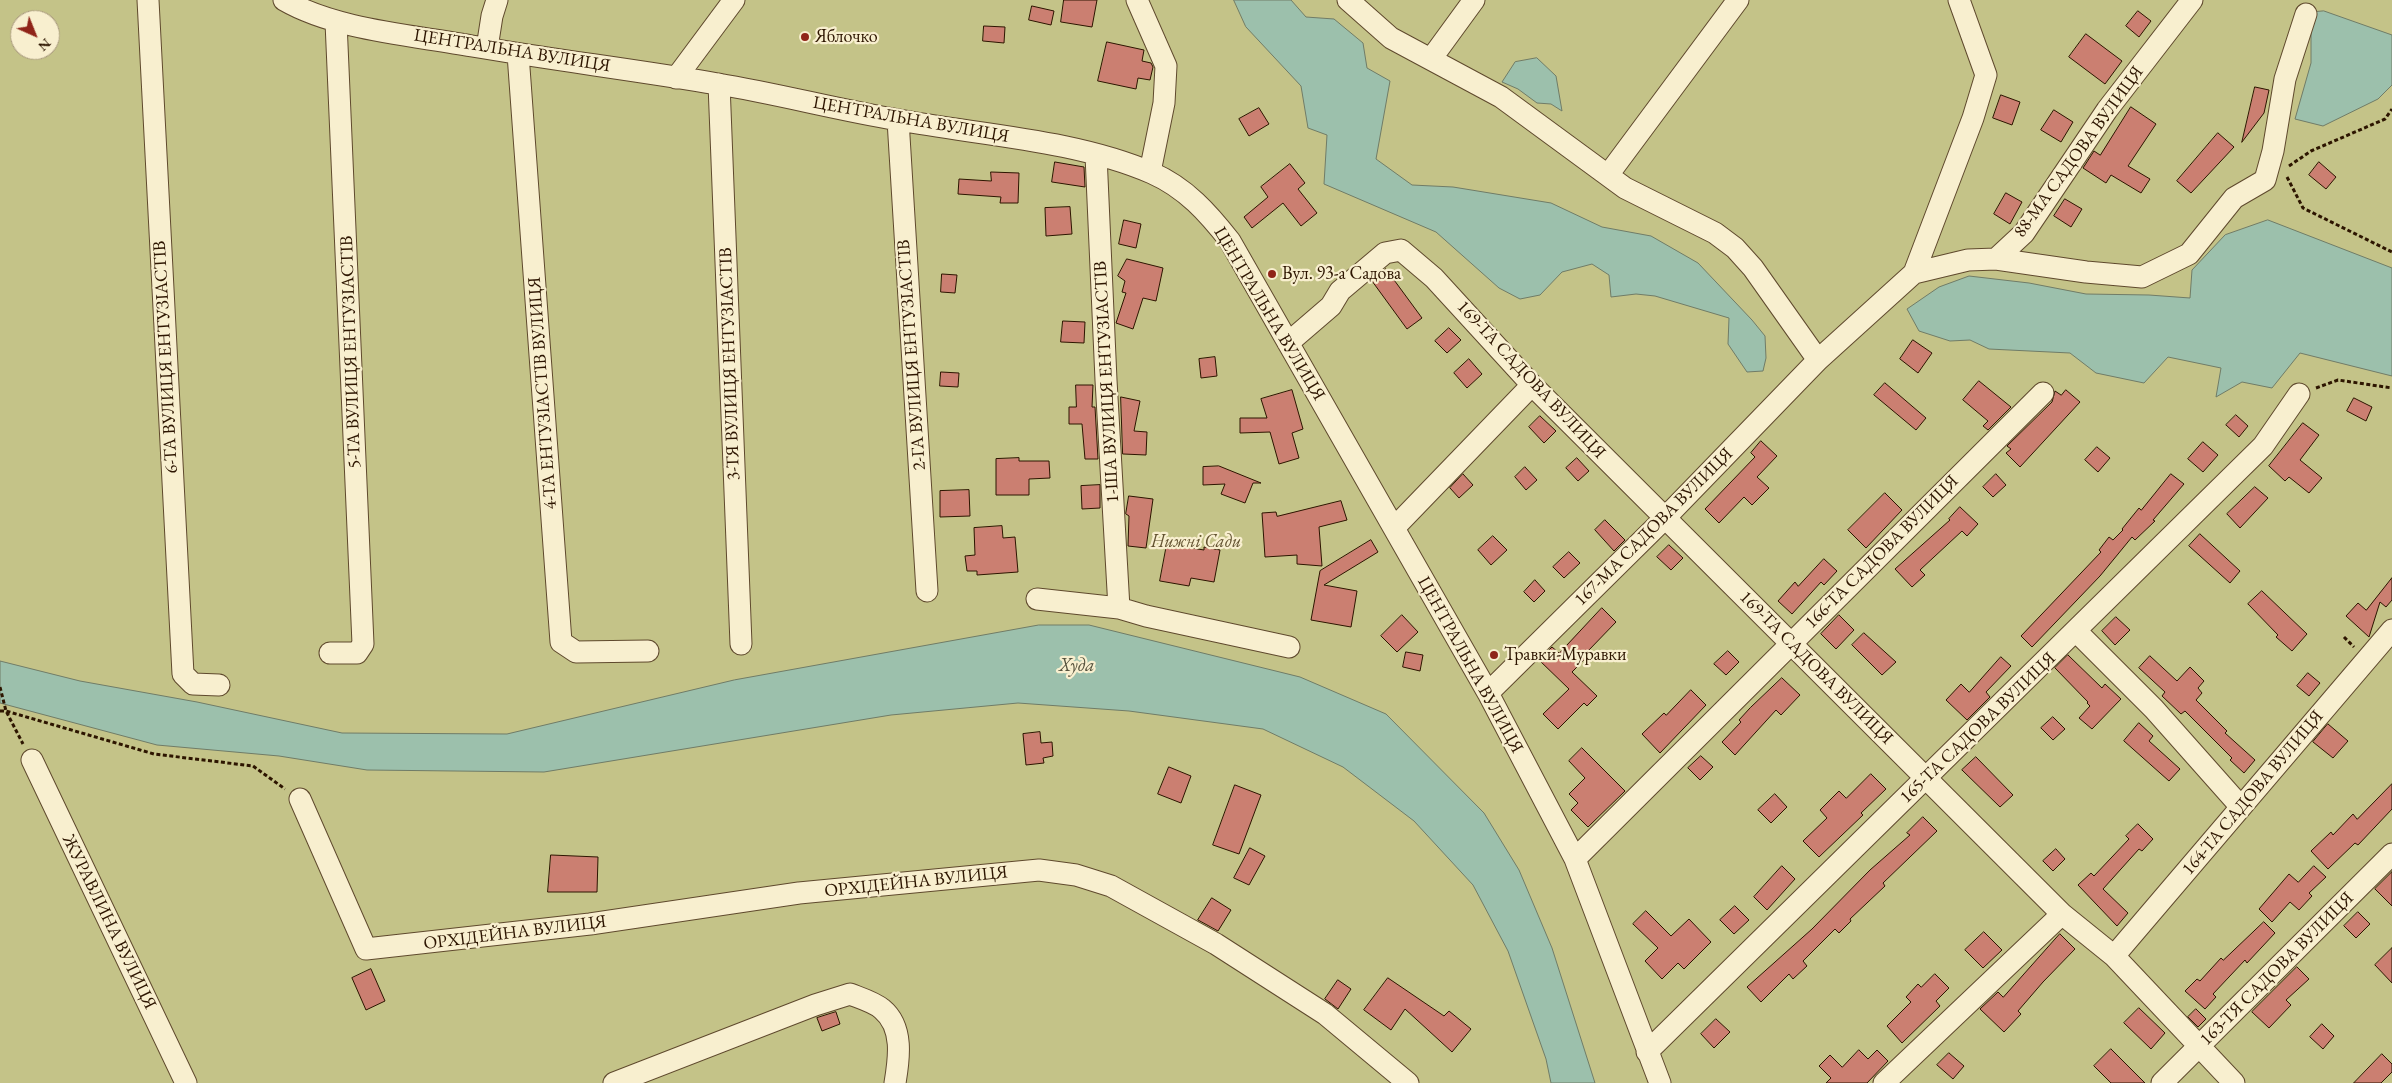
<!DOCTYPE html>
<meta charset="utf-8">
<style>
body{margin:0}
#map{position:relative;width:2392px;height:1083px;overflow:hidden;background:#f5e6b5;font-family:"EB Garamond",serif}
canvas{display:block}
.north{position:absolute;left:10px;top:10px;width:50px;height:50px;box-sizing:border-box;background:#f8efcf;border:1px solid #a7987c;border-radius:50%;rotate:136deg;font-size:14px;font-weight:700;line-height:20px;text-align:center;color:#2d1500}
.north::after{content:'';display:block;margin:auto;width:18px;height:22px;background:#8f2418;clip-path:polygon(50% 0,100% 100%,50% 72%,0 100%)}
</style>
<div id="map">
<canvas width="2392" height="1083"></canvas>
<div class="north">N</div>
</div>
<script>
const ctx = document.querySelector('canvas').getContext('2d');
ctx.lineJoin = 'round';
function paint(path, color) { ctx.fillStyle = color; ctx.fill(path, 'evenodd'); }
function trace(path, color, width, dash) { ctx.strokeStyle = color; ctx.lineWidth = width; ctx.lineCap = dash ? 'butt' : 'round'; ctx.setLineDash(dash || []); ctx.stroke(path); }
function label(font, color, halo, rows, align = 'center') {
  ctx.font = font + ' "EB Garamond",serif'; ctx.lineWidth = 4.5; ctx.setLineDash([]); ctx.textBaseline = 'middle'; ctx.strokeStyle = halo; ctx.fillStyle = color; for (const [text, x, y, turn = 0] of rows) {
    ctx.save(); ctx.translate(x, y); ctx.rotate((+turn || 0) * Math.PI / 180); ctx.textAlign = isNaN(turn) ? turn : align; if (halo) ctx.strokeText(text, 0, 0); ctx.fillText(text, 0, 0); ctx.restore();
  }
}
paint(new Path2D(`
 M0,0h2392v1083h-2392zM20,20h30v30h-30z`), '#c4c388');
const water = new Path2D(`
 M1234,0h57l15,17 28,2 29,24 4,25 23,13 -14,78 36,26 41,2 98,16 51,24 49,9 47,27 54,57 13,16 1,22 -3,13 -16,1 -19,-28 1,-26 -74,-22 -19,-2 -25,3 -2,-22 -17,-11 -30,8 -22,23 -20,4 -21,-11 -63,-56 -112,-48 3,-49 -19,-7 -7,-42 -55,-59z
 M2324,11l68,24v50l-14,14 -55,27 -28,-7 16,-56v-33l4,-18z
 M1537,58l19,18 6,35 -11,-7 -14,-1 -19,-14 -16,-7 13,-20z
 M2268,220l124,48v108l-92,-23 -28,35 -30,-6 -26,15 5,-29 -53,-11 -24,26 -48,-10 -26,-20 -81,-4 -19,-9 -20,1 -31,-10 -12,-22 32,-22 30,-11 60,7 57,11 63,1 41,3 2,-28 33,-35z
 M1039,625h50l211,52 86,37 98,99 35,57 33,78 43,135h-44l-5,-24 -38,-108 -35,-66 -59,-64 -71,-54 -80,-38 -134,-18 -111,-8 -127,12 -347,57 -177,-2 -88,-14 -122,-11 -157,-42v-42l80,20 117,21 145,31 165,1 227,-54z`);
paint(water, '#9cc0ac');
trace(water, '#707c67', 1);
const building = new Path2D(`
 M1064,0h33l-5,27 -31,-5z
 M1032,6l22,5 -3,14 -22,-5z
 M2138,11l13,10 -12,16 -13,-11z
 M984,26l21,1 -1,16 -21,-2z
 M2086,34l36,27 -17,23 -36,-27z
 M1107,42l37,8 -2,11 9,2 2,4 -3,13 -12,-2 -2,11 -38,-8z
 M2255,87l14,3 -5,23 -22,29z
 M2001,95l19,7 -8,23 -19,-7z
 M2131,107l25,17 -28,42 22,13 -9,14 -30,-18 -5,8 -23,-15 11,-17 6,4z
 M1259,108l10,16 -20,12 -10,-17z
 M2054,110l19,12 -12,20 -20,-12z
 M2218,133l16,14 -43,46 -14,-12z
 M1055,162l29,5 1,20 -33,-5z
 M2319,162l17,15 -10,12 -17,-14z
 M1290,164l15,19 -7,6 19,24 -16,13 -18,-23 -31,25 -8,-11 24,-20 -7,-10z
 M991,172l28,1 -1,30h-18l1,-6 -43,-3 1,-15 32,2z
 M2006,193l16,9 -12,22 -16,-10z
 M2065,199l17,10 -11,18 -17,-11z
 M1070,207l2,27 -26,2 -1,-28z
 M1124,220l17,4 -5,24 -17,-4z
 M1127,259l36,9 -7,33 -13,-3 -10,31 -17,-6 10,-30 -4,-1 3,-11 -7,-5z
 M1386,269l36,49 -15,11 -35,-48z
 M942,274l15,1 -2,18 -14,-1z
 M1063,321l22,1 -1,21 -23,-1z
 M1449,328l12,12 -14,13 -12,-12z
 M1913,340l19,13 -14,20 -18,-14z
 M1215,357l2,19 -16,2 -2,-19z
 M1469,359l13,15 -15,14 -13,-15z
 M941,372l18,1 -1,14 -18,-1z
 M1979,381l32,26 -23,23 -5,-4 5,-5 -25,-21z
 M1885,383l41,35 -10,12 -42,-35z
 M1076,385h17l-1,22h3l3,52h-13l-3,-35h-13v-17h7z
 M1292,390l11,39 -11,4 7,25 -20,6 -9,-32 -30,1v-15h27l-6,-19z
 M2066,390l14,12 -60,65 -14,-14 5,-4 -4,-3 45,-44 3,-11 6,4z
 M1121,397l19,4 -6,30 13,1 -1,23 -23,-1z
 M2354,398l18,9 -6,14 -19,-10z
 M2236,415l12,11 -9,11 -13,-12z
 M1540,416l16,15 -12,12 -15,-16z
 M2303,423l16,12 -19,25 22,18 -13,15 -20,-16 -4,4 -16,-15z
 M1761,441l16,15 -20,21 12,11 -17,17 -8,-8 -25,26 -14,-14 50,-52 -4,-4z
 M2203,442l15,13 -15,17 -15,-13z
 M2097,447l13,11 -12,14 -13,-12z
 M1019,458v3h30l1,17 -21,1v16h-33v-36z
 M1577,458l12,13 -11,10 -12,-13z
 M1219,466l42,17h-8l-8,20 -24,-9 4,-10 -22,1v-18z
 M1525,467l12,13 -11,10 -11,-13z
 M1463,474l10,11 -14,13 -9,-10z
 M1996,474l10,11 -13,12 -10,-10z
 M2171,474l13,10 -31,36 2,1 -20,19 -3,-3 -32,39 -68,71 -11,-11 80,-84 -2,-2 10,-13 4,3 10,-10 -1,-1 17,-21 2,2z
 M1100,485v23l-18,1 -1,-23z
 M2255,487l13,11 -28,30 -13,-14z
 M969,490l1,26 -30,1v-26z
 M1885,493l17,17 -36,38 -18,-18z
 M1129,496l24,3 -7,49 -18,-2 1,-30 -3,-2z
 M1341,501l6,19 -28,7 3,39 -25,-2v-9l-32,2 -3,-44 14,-1 1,4z
 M1960,507l18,17 -11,12 -5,-5 -42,39 5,5 -13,12 -17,-18 55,-49 -1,-1z
 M1605,520l20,20 -11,11 -19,-21z
 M1002,526l1,12 12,-1 3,35 -41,3v-4h-10l-2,-15 10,-1 -1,-27z
 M2200,534l40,37 -10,12 -41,-37z
 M1493,536l14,14 -16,15 -13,-15z
 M1371,540l7,12 -54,33 33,6 -6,36 -40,-7 9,-49z
 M1167,544l37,6v-3l16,3 -6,32 -23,-4 -2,8 -29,-5z
 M1669,545l14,13 -12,12 -14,-13z
 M1569,552l11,11 -16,15 -11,-11z
 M1824,559l13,12 -13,14 -3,-3 -29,32 -14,-13 17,-19 3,4z
 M2392,578v22l-6,7 -6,-5 -11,35 -23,-21 12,-13 8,7z
 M1535,580l10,11 -11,11 -10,-10z
 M2262,591l45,43 -15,17 -16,-14 2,-2 -30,-31z
 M1602,608l14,14 -28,29 3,2 -19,19 25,24 -10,10 -3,-3 -26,26 -15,-15 26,-25 -30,-29 13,-13 7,6z
 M1402,615l16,17 -21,20 -16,-16z
 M1839,615l15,15 -18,19 -15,-15z
 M2116,617l14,13 -15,15 -13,-14z
 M1864,633l32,29 -14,13 -30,-30z
 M1728,651l11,11 -13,13 -12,-11z
 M1406,652l17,3 -3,16 -17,-4z
 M2068,655l34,33 3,-4 16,15 -29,30 -13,-11 11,-12 -3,-3 1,-1 -33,-34z
 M2150,656l27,25 13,-14 14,14 -6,7 4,5 -6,7 31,31 -2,2 30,27 -11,13 -14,-13 2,-2 -47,-47 -4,3 -19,-18 3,-4 -26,-24z
 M2001,657l10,9 -25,26 4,5 -23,23 -21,-20 15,-16 8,8z
 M2308,673l12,10 -11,13 -12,-10z
 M1782,678l18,17 -19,20 -5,-5 -41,45 -13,-13 19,-20 -2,-2 11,-12z
 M1691,690l15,15 -46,48 -18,-19 22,-21 2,2z
 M2053,717l12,12 -12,11 -12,-12z
 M2139,723l14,13 -4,5 31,28 -11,12 -45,-40z
 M2328,724l20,17 -15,17 -20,-16z
 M1040,732l1,11 11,-1 1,14 -10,2 1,5 -18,2 -3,-31z
 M1582,748l43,43 -37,36 -17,-17 7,-7 -9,-9 16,-16 -16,-17z
 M1701,756l12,11 -13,13 -12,-12z
 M1976,757l37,38 -13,12 -38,-37z
 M1169,767l22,9 -10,27 -23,-9z
 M1871,774l15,15 -25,24 2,2 -44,42 -16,-16 24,-23 -7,-8 19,-19 7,7z
 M2392,784v25l-34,36 -3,-2 -27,26 -17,-18 20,-19 2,3 20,-21 4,5z
 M1235,785l26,10 -22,59 -26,-9z
 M1775,794l12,13 -16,16 -13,-13z
 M1923,817l14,14 -54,52 2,3 -35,33 1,2 -12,12 -4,-4 -32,32 4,5 -14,13 -4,-5 -28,28 -14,-15 65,-58 58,-59 40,-35 -3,-2z
 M2138,824l15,15 -11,12 -3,-2 -36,40 25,24 -11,13 -39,-41 13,-12 3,3 35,-37 -3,-3z
 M1250,848l15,8 -16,29 -15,-7z
 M2056,849l9,10 -12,12 -10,-10z
 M551,855l47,2 -1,35h-49z
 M1782,866l13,13 -28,31 -13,-13z
 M2314,866l12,11 -17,16 3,3 -13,14 -9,-8 -18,20 -13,-13 30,-35 9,8z
 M2392,872v34l-17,-17z
 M1212,898l19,12 -13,21 -20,-11z
 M1735,906l14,14 -15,14 -14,-14z
 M1646,911l25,25 18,-17 22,23 -27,27 -6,-6 -16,16 -17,-18 13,-13 -25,-24z
 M2358,912l12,12 -14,14 -12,-12z
 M2264,922l11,11 -28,30 -2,-3 -32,34 3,3 -11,12 -20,-18 12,-12 3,2 21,-23 2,2z
 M1984,932l18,18 -19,18 -18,-18z
 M2060,934l15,15 -32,33 -25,29 3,3 -17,18 -24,-23 18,-17 5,5z
 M2392,948v35l-17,-18z
 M2297,967l12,12 -23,21 5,5 -22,23 -17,-16z
 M371,969l14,32 -19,9 -14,-32z
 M1935,974l14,14 -13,13 4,5 -38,37 -15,-17 24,-24 -5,-5 12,-13 3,3z
 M1388,978l56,38 5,-5 22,18 -19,23 -47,-43 -14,21 -27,-20z
 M1338,980l13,9 -13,20 -13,-10z
 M2139,1008l26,25 -14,16 -27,-26z
 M2196,1009l10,10 -8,8 -10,-10z
 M836,1012l4,12 -18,7 -5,-13z
 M1716,1019l14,13 -16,16 -13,-14z
 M2322,1024l12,12 -11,13 -13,-12z
 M2111,1049l34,34h-34l-17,-17z
 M1859,1050l9,9 9,-9 11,11 -21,22h-41l5,-5 -12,-12 11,-11 12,12z
 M1949,1053l15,13 -11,13 -16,-14z
 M2382,1054l10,10v8l-11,11h-27z`);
paint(building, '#cb7f71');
trace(building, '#2d1500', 1);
const minor = new Path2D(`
 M148,0l35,674 10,10 26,1
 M284,0c52,30 128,35 188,46 82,14 164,24 246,38 61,10 120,26 181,36 82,15 177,20 253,53 34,15 56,40 78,68l258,452 87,166 85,224
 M1137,0l29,66 -2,37 -14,69
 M1348,0l43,38 110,59 124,91 90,45 20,15 18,20 65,92
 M487,48l5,-32 5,-16
 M518,54l43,588 15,10 72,-1
 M1431,59l43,-59
 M676,78l58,-78
 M719,84l22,560
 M898,120l29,471
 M1096,155l10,225 13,228
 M1608,175l130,-175
 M1996,259l90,13 56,5 47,-23 45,-56 31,-18 8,-29 12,-72 21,-65
 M1914,273l54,-13 28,-1 28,-26 83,-123 85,-110
 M1288,343l43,-37 9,-15 45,-38 16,-3 33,28 98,107 530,529 52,42 120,127
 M1394,528l138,-143
 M1037,599l82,9 27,8 143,31
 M2077,632l77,77 87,98
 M330,653h27l6,-9 -27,-622
 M1488,693l176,-174 154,-159 96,-87 59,-155 13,-43 -27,-75
 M32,760l154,323
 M300,799l66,150 224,-25 209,-31 240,-23 37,5 35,11 105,58 109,70 83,69
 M1575,859l468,-466
 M2114,956l278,-326
 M1647,1052l616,-606 36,-52
 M614,1083l201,-78 35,-11c10,4 24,8 32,15 22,18 17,50 13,74
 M1884,1083l178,-169
 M2162,1083l230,-229`);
trace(minor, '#5f492d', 23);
trace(new Path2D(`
 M2289,166l22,-15 74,-32 7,-10
 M2287,177l16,31 89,44
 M2316,388l22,-8 54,8
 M2344,637l10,10
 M0,687l6,24 17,33
 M0,711h6l148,43 99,12 32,23`), '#2d1500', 3, [4, 2.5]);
trace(minor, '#f8efcf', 21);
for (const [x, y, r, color] of [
 [805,37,5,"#8f2418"],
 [1272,274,5,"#8f2418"],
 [1494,655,5,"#8f2418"]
]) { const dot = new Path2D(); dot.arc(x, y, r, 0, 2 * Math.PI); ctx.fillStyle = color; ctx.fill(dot); trace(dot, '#f8efcf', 2); }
label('18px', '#2d1500', '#f8efcf', [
 ["Яблочко",815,37],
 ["Вул. 93-а Садова",1282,274],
 ["Травки-Муравки",1504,655]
], 'left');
label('18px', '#2d1500', '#f8efcf', [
 ["ЦЕНТРАЛЬНА ВУЛИЦЯ",512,51,9],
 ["ЦЕНТРАЛЬНА ВУЛИЦЯ",911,120,10],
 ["88-МА САДОВА ВУЛИЦЯ",2079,152,-54],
 ["ЦЕНТРАЛЬНА ВУЛИЦЯ",1269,314,59],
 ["5-ТА ВУЛИЦЯ ЕНТУЗІАСТІВ",351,352,-92],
 ["2-ГА ВУЛИЦЯ ЕНТУЗІАСТІВ",912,355,-94],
 ["6-ТА ВУЛИЦЯ ЕНТУЗІАСТІВ",166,357,-93],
 ["3-ТЯ ВУЛИЦЯ ЕНТУЗІАСТІВ",730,364,-92],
 ["169-ТА САДОВА ВУЛИЦЯ",1531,380,47],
 ["1-ША ВУЛИЦЯ ЕНТУЗІАСТІВ",1107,382,-93],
 ["4-ТА ЕНТУЗІАСТІВ ВУЛИЦЯ",543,393,-94],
 ["167-МА САДОВА ВУЛИЦЯ",1654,527,-45],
 ["166-ТА САДОВА ВУЛИЦЯ",1882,552,-45],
 ["ЦЕНТРАЛЬНА ВУЛИЦЯ",1470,665,61],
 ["169-ТА САДОВА ВУЛИЦЯ",1816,668,45],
 ["165-ТА САДОВА ВУЛИЦЯ",1978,728,-44],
 ["164-ТА САДОВА ВУЛИЦЯ",2253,793,-50],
 ["ОРХІДЕЙНА ВУЛИЦЯ",916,882,-6],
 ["ЖУРАВЛИНА ВУЛИЦЯ",109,922,64],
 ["ОРХІДЕЙНА ВУЛИЦЯ",515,933,-7],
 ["163-ТЯ САДОВА ВУЛИЦЯ",2277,969,-45]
]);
label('italic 18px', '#625230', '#f8efcf', [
 ["Нижні Сади",1196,542]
]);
label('italic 19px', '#54513c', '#f8efcf', [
 ["Худа",1077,666]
]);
</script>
